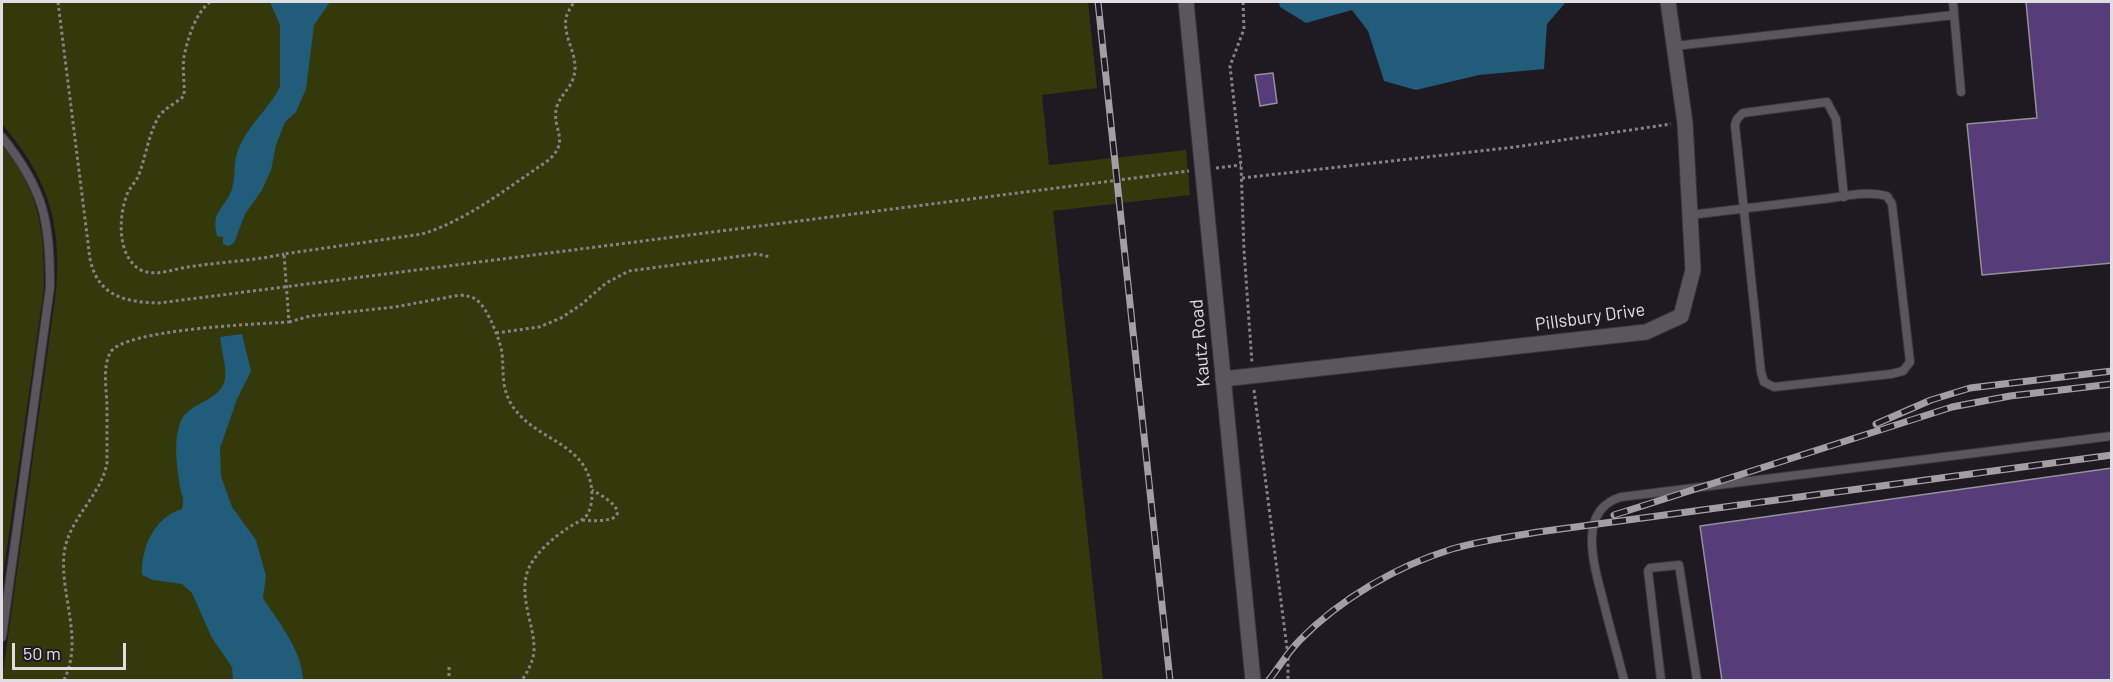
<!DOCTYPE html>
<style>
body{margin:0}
#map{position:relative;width:2113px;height:682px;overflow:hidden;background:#1f1a21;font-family:Barlow,sans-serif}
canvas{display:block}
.frame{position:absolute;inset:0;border:3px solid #e1dee3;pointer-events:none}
.scale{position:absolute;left:12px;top:643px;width:114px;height:27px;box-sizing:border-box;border:3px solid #e1dee3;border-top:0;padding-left:8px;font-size:18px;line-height:21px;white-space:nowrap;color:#e1dee3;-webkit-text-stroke:4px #1f1a21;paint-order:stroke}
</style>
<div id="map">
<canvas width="2113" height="682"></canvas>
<div class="frame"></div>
<div class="scale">50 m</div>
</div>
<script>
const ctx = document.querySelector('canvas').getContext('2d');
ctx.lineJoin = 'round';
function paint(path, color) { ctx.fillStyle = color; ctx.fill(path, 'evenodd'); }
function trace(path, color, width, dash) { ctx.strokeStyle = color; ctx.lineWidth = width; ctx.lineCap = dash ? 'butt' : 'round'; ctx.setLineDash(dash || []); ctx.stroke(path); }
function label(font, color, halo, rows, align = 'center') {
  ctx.font = font + ' Barlow,sans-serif'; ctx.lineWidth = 5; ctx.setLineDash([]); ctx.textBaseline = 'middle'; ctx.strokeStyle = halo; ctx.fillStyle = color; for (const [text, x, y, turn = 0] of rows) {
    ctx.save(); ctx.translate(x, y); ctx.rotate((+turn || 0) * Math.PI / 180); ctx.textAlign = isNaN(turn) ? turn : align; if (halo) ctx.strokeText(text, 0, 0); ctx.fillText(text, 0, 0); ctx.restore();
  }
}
paint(new Path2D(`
 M2,2h1086l9,86 -55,7 7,70 137,-15 4,45 -137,16 50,469h-1101l54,-389c6,-70 -9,-114 -54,-167z
 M2,145c38,46 42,84 42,143l-42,295z`), '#33390b');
paint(new Path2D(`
 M270,2h60l-16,23 -8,64 -10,23 -11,10 -9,23 -5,25 -9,20 -17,24 -11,29 -5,3 -6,-2v-7l-6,-1c-5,-24 3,-23 13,-42 6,-12 3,-28 7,-41 8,-25 31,-43 43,-66v-62z
 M1279,2h287l-19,22 -3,45 -65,6 -63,15 -32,-9 -16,-50 -16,-21 -46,13 -26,-16z
 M242,334l9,37 -14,28 -17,49 1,28 11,31 24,33 10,36 -3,22c16,25 39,52 40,82h-70l-1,-13 -20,-29 -20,-45 -10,-9 -29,-4 -11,-5c-1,-27 12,-58 40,-66 3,-11 0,-12 -2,-22 -3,-21 -7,-44 0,-64 7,-21 41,-21 45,-44 2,-12 -4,-29 -5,-42z`), '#215c7b');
const building = new Path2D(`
 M2026,2h86v261l-130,12 -15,-151 70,-6z
 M1273,73l4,30 -17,3 -5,-31z
 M2112,468v213h-390l-22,-155z`);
paint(building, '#563d79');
trace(building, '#94909b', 1.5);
const service = new Path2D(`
 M1953,2l8,90
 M1674,46l280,-31
 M2,137c42,52 48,84 48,150l-48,350
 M1690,215c44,-5 89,-11 133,-16 20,-2 44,-9 64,-3l5,8 18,158 -7,9 -12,3 -117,13 -10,-5 -3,-10 -26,-247 2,-6 6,-6 84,-11 9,17 8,78
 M1624,680c-6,-24 -13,-48 -19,-72 -8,-34 -32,-97 16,-111l491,-61
 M1661,680l-13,-109 2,-3 29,-3 18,115`);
const minor = new Path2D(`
 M1223,379l423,-47 35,-16 12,-46 -8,-147 -17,-121`);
const tertiary = new Path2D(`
 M1186,2l67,678`);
trace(service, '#39353b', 10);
trace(minor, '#39353b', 17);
trace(tertiary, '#39353b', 17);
trace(new Path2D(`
 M58,2l32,257c8,37 34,43 69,44l1030,-132
 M210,2c-14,10 -23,38 -26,55 -2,13 1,26 0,39 -8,7 -19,12 -25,20 -11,19 -13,41 -21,61 -3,5 -7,10 -10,15 -10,23 -12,67 15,79 15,5 31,-2 45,-4 32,-5 64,-6 96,-13
 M1243,2l1,27 -14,37 11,99 3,85 8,113
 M1216,168l25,-3
 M1242,178l273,-31 156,-23
 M289,322l21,-6 85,-9 65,-12c7,1 12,1 17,5 11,9 23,40 25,53 2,19 -1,31 8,49 22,40 79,38 82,91 0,7 -1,16 -5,22 -5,6 -12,8 -19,13 -14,9 -33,25 -40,42 -10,27 7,55 6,81 -1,11 -6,20 -12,29
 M496,333l43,-6 22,-9 21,-14 24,-21 23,-12 127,-17 15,3
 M1254,390l34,266v24
 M582,520c41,4 49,-9 10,-30
 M449,667v13
 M64,680c20,-40 -4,-84 0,-126 4,-35 37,-58 43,-91 0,-18 0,-37 0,-55 0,-17 -5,-39 3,-55 12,-24 149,-29 179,-31l-5,-68 138,-20c46,-14 85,-46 124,-72 27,-21 4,-33 11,-56 5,-14 17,-19 18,-37 1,-17 -12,-33 -9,-51 1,-5 5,-11 8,-16`), '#868288', 3, [3, 3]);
trace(service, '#5b555d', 8);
trace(minor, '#5b555d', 15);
trace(tertiary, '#5b555d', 15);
const rail = new Path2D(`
 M1098,2l72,678
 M1876,424l55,-24 39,-12 142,-17
 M1614,515l338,-108 58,-11 102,-12
 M1269,680c10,-13 19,-28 31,-40 40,-41 97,-74 152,-91 28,-8 57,-12 86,-17l574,-77`);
trace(rail, '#a29ea4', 7);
trace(rail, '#1f1a21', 4.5, [14]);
label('18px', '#e1dee3', '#1f1a21', [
 ["Pillsbury Drive",1590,317,-8],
 ["Kautz Road",1200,343,-95]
]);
</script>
